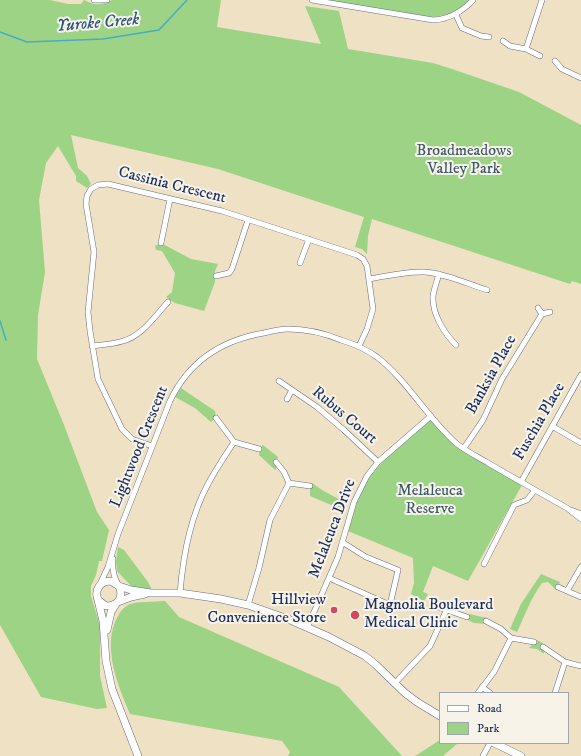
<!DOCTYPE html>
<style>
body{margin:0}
#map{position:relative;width:581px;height:756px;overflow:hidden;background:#efe1c3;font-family:"IM FELL DW Pica",serif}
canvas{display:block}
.legend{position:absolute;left:439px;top:692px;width:130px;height:52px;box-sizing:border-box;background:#f7f3e8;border:1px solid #9fa5b1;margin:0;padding:5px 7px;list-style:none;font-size:12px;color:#1b2f5e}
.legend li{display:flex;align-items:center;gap:8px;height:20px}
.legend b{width:20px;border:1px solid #9fa5b1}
</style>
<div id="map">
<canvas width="581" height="756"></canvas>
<ul class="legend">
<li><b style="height:5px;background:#fff"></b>Road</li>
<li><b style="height:11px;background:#9cd385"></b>Park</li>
</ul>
</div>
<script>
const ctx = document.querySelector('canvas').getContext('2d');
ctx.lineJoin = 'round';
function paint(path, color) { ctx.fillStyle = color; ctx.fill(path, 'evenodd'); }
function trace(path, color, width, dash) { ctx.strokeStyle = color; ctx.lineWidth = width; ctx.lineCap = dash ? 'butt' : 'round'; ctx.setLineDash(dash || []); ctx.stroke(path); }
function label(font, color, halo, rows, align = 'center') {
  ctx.font = font + ' "IM FELL DW Pica",serif'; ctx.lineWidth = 4; ctx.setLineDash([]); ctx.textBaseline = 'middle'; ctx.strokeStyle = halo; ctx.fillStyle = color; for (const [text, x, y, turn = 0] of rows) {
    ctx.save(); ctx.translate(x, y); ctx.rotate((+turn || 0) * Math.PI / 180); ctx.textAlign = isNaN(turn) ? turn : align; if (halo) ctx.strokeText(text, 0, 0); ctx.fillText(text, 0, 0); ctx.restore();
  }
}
paint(new Path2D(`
 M0,0h50l18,4h13l3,-4c11,6 18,5 28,0h109l-4,27 104,17 -16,-38 34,5 9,38 85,14 22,7 64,22 62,33v159l-9,-3 -2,3 -198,-65 -4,17 -1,18 -5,-5 -7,-2 9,-30 -146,-48 -147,-34 7,33 9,8 4,8 -4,4 -11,-7v-5l-18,-30 -12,17 -7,37 6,72 -7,43 -1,44 27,66 33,87 12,18 -7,31h-3l-3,14 -5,11v10l9,30v50l7,32 -10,1 -56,-12 -41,-72z
 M326,0h143c-11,12 -23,16 -39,17z
 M161,243l30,16 27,5 -3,7v11l-11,29 -29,-8 -9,-6 6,-5 3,-19 -13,-22 -6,-1 -1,-4z
 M181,388l34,23 1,7 -5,4 -16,-14 -20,-11z
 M430,420l25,26 67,39 -54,96 -35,-15 -10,26 5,2 -4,7 -13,-7 3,-11 -1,-25 -65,-27c4,-12 7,-26 13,-38 14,-31 45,-51 69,-73z
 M263,445l15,12 -2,5 1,5 -2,3 -16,-15v-6z
 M312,483l10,7 24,13 -3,7 -33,-14v-10z
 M118,547l6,3 24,32 4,8 -19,-2 -16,-17 -1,-10z
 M541,574l19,8 -4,8 -8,-8 -6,1c-11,15 -17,32 -25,49l-7,-3 11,-25z
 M165,601l14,16 160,70 63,69h-114l2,-4 -8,-11 -152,-27c-12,-28 -29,-69 -12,-98 2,-4 6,-9 10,-11 8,-4 27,-3 37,-4z
 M469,614l18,4 -1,6 -12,-1 -6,-3z
 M537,640l6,3 1,11 -7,-5 -8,-1z
 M440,740v3h18l-15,13h-28z`), '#9cd385');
trace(new Path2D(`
 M0,32l27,10 76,-3 56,-9 28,-30
 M0,321l6,19`), '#45adc5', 1.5);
const minor = new Path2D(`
 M94,0h13
 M312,0l121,20c17,-1 29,-8 40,-20
 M456,15l6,13 19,8 8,1
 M503,41l7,5 16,3 14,7
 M526,49l16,-49
 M555,61l7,8 19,9
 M161,243l9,-44
 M300,263l9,-24
 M439,274c-2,7 -5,15 -6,22 -1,18 11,37 23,49
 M216,276l13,-3 3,-4 16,-49
 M369,279c18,-3 37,-8 55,-7 20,1 44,12 63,18
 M538,308l4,6 8,-2
 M92,346c10,-1 22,-2 31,-5 19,-5 32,-25 45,-39
 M279,381l38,26 27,23 34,32
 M287,399l5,-9
 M216,418l18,24 25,7
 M552,426l29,17
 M152,446l-20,-7 -10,-10 -24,-50 -8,-48 -2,-19 6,-60 -8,-48 1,-8 4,-7 7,-4 10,-1 114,27 135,44 6,4 4,7 6,43 -6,20 -8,17
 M464,448l19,-28 19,-41 40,-65
 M276,462l8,10 5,11 21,3
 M521,482l60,-107
 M571,510l10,4
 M113,559c-1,10 0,17 5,25
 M484,564l30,-59 13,-5 8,-10
 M581,567l-14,24 14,6
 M329,578l61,27 8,-35 -32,-13 -24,-15
 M100,584l8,-17 10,-33 52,-133c19,-40 52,-61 94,-68 8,-2 16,-4 24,-4 19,0 36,4 53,11 13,4 25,9 36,17 31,24 50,61 80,87 9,7 21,13 31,19 26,15 52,30 79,45l14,11
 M558,587l9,4
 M180,593c3,-37 10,-76 28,-109 8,-15 17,-28 26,-42
 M248,605l11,-37 11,-48 19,-37
 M438,607l29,10
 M486,621l15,8 10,9 23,4
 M307,628l31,-71 16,-55 13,-26 11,-14 53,-46
 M543,647l22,15 16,4
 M395,683l35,-37 16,-35
 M482,687l8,6
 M478,693l16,-21 17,-34
 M555,693l10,-31
 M483,756l7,-13`);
const tertiary = new Path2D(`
 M119,586c5,11 -1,20 -13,20l-8,-6c-4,-10 2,-19 13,-19l8,5 12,4 20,3h29l41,6 27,6 40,14 41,18 36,19 10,8 30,29 12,9 23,14
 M98,600l5,21 3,40 6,28 26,67
 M118,602l13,-5 14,-3
 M107,630l4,-18 5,-8
 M494,743l27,13`);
trace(minor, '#656d81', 6);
trace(tertiary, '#656d81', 8);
trace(minor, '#fff', 5);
trace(tertiary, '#fff', 7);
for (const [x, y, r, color] of [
 [334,610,4,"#d1495b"],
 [355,615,5,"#d1495b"]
]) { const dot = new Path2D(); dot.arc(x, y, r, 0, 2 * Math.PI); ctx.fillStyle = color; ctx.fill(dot); trace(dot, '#f7f3e8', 1.5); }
label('16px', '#3b5868', '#f7f3e8', [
 ["Broadmeadows",464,152],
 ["Valley Park",464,170],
 ["Melaleuca",430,492],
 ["Reserve",430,510]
]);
label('16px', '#1b2f5e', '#f7f3e8', [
 ["Cassinia Crescent",172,186,14],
 ["Banksia Place",492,375,-61],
 ["Rubus Court",344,416,40],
 ["Fuschia Place",540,422,-60],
 ["Lightwood Crescent",140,447,-68],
 ["Melaleuca Drive",333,529,-69]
]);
label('16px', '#1b2f5e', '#f7f3e8', [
 ["Hillview",326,601],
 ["Convenience Store",326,619],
 ["Magnolia Boulevard",364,606,"left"],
 ["Medical Clinic",364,624,"left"]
], 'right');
label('italic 17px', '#28557d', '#f7f3e8', [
 ["Yuroke Creek",98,24,-5]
]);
</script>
